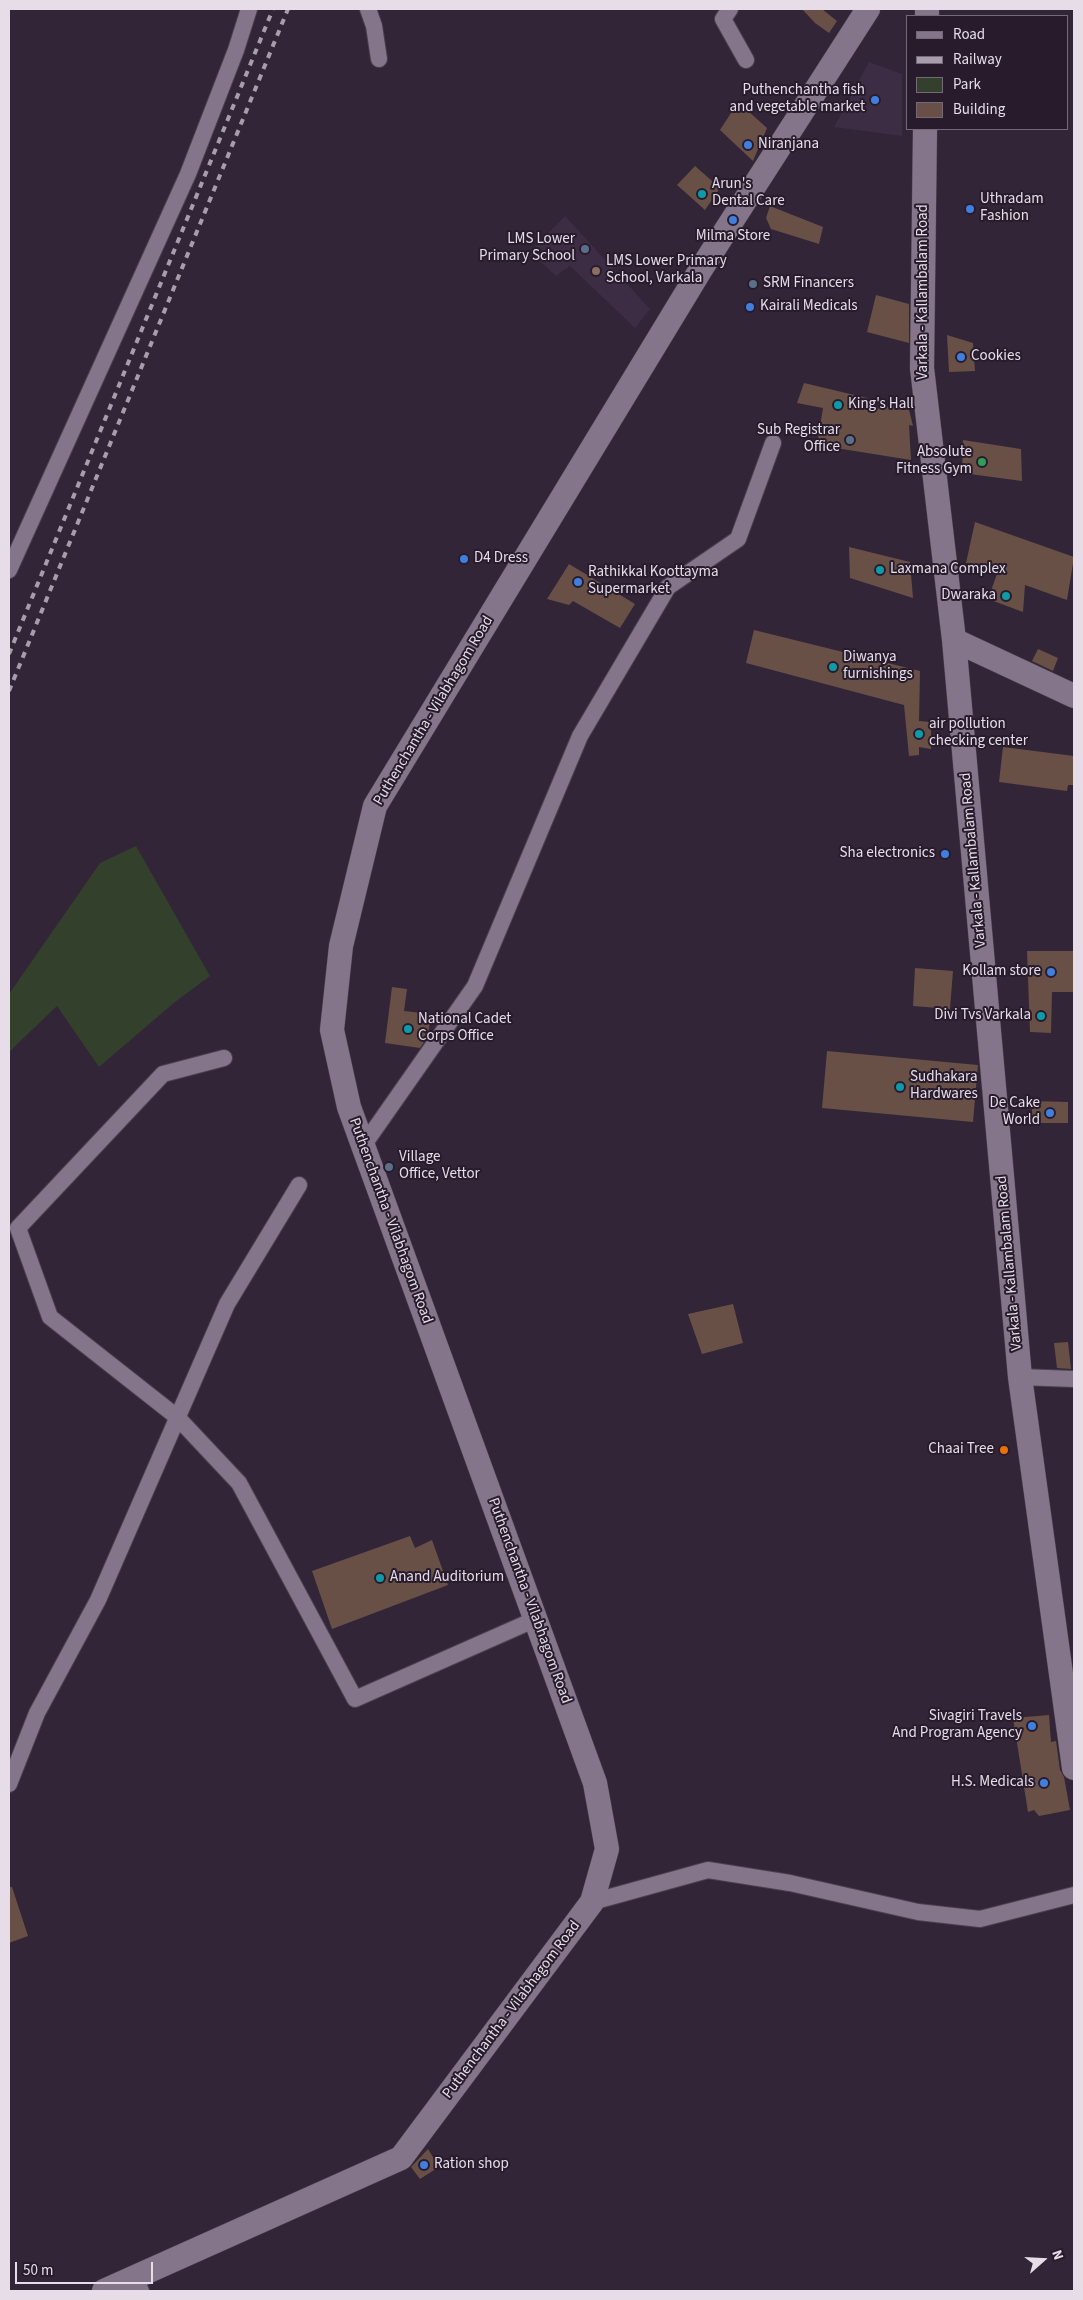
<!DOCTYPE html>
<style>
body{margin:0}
#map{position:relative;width:1083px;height:2300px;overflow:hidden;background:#322537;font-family:"Source Sans 3",sans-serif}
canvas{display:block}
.frame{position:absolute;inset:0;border:10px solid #e6dde9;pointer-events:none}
.legend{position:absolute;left:906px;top:15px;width:162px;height:115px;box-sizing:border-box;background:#281c2c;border:1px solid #746978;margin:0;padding:6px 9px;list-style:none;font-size:15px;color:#e6dde9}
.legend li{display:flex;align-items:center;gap:10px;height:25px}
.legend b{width:25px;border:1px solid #746978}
.north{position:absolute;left:1018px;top:2235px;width:50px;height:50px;-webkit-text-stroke:4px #281c2c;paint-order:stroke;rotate:71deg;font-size:14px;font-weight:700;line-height:20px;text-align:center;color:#e6dde9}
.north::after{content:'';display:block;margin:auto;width:18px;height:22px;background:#e6dde9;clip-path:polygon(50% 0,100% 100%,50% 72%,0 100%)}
.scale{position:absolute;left:15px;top:2262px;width:138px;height:22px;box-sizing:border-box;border:2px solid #e6dde9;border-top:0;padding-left:6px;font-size:15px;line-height:18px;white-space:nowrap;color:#e6dde9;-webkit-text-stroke:4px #281c2c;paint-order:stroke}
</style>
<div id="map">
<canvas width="1083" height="2300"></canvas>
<div class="frame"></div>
<ul class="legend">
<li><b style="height:6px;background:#84758a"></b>Road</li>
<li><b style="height:6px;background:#a79dab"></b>Railway</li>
<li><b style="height:14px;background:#33402c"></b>Park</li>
<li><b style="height:14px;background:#685047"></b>Building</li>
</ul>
<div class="north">N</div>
<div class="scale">50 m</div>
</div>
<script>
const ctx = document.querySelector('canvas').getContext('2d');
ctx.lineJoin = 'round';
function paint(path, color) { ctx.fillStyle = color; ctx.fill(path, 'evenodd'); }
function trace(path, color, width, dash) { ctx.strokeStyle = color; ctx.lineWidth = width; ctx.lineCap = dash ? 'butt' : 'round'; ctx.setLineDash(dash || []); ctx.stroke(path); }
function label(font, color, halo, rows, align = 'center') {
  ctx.font = font + ' "Source Sans 3",sans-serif'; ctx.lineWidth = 4; ctx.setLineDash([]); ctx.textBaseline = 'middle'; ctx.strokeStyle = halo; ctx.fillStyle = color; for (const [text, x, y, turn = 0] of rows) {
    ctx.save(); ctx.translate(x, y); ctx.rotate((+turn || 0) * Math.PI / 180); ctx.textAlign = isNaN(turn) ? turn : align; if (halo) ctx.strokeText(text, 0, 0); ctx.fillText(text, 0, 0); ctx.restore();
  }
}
paint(new Path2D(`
 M869,62l33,12v62l-68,-9z
 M565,216l85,93 -15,19 -65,-62 -14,10 -26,-24z`), '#3d2d44');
paint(new Path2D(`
 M136,846l74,130 -35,26 -76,65 -42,-61 -48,46v-58l91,-131z`), '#33402c');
paint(new Path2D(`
 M802,9h20l15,12 -8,12 -14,-10z
 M738,102l29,26 -14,33 -33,-31z
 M695,166l25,22 -15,22 -28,-25z
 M770,206l53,21 -4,17 -48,-15 -5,-11z
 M876,295l33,9v39l-42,-11z
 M947,335l26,8 2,28 -26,1z
 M804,383l63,15 7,9 34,-1 5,20 -4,-1 2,35 -94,-15 6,-37 -26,-5z
 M963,440l58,9 1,32 -60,-8z
 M975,522l99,35 -7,43 -42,-15 -2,27 -35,-13 9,-25 -31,-11z
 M849,547l61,15 3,36 -63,-20z
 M569,564l66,40 -15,24 -47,-27 -4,4 -22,-6z
 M754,630l166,41 -1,50 12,1v27l-12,-2v8l-10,1 -5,-51 -158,-42z
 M1038,649l20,9 -5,13 -21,-10z
 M1003,747l71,9v29h-6l-1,6 -68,-9z
 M1027,951h47v41h-22l-1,41 -21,-1z
 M915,968l38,3 -3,38 -37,-3z
 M392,987l15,2 -3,22 27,3 -3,22 -8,12 -35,-5z
 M827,1051l151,14 -5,57 -151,-14z
 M1032,1101l36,1v21h-36z
 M733,1304l10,39 -41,11 -14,-40z
 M1068,1342l3,27 -14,-1 -3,-25z
 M410,1536l5,12 17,-8 16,45 -116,44 -20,-58z
 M1049,1715l2,27 5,-1 4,29 4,7 6,33 -31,6 -5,-6 -6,2 -15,-94z
 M9,1887h3l16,49 -19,7z
 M428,2149l11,18 -19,12 -9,-12z`), '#685047');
const street = new Path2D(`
 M368,9l6,17 5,33
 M730,9l-7,10 23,41
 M9,570l179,-396 48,-124 13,-41
 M224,1058l-61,16 -145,154 32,89 127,100 62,66 116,216 181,-80
 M363,1146l112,-160 105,-250 88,-149 70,-48 35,-96
 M1020,1377l54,2
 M9,1784l28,-71 61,-113 129,-296 72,-119
 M592,1902l116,-32 82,13 128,29 62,7 94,-24
 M135,2278l6,13`);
const secondary = new Path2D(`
 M927,16v-7
 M925,129l-3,239 32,272 66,737 54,391
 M954,640l120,56
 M104,2291l297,-133 191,-256 15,-53 -12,-66 -246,-676 -17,-77 9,-84 34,-140 326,-537 167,-260`);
trace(street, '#4b404f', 18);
trace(secondary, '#4b404f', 25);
trace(street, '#84758a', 16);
trace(secondary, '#84758a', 24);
trace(new Path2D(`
 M9,654l264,-645
 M9,691l279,-682`), '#a79dab', 4, [6, 6]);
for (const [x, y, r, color] of [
 [875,100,5,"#3f7fe0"],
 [748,145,5,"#3f7fe0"],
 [702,194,5,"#0f9aa8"],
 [970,209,5,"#3f7fe0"],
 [733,220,5,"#3f7fe0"],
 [585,249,5,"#5c6f8a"],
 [596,271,5,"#8d6e63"],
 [753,284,5,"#5c6f8a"],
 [750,307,5,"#3f7fe0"],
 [961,357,5,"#3f7fe0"],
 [838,405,5,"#0f9aa8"],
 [850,440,5,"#5c6f8a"],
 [982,462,5,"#2e9e5b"],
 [464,559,5,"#3f7fe0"],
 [880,570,5,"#0f9aa8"],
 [578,582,5,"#3f7fe0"],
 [1006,596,5,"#0f9aa8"],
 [833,667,5,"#0f9aa8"],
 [919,734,5,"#0f9aa8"],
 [945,854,5,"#3f7fe0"],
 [1051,972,5,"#3f7fe0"],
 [1041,1016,5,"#0f9aa8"],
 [408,1029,5,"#0f9aa8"],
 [900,1087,5,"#0f9aa8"],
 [1050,1113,5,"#3f7fe0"],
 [389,1167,5,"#5c6f8a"],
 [1004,1450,5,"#e8710a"],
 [380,1578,5,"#0f9aa8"],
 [1032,1726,5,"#3f7fe0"],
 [1044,1783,5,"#3f7fe0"],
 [424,2165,5,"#3f7fe0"]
]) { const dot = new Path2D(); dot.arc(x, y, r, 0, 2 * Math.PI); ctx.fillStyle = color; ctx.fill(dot); trace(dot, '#281c2c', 2); }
label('15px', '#e6dde9', '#281c2c', [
 ["Puthenchantha fish",865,91,"right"],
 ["and vegetable market",865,108,"right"],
 ["Niranjana",758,145],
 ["Arun's",712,185],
 ["Dental Care",712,202],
 ["Uthradam",980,200],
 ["Fashion",980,217],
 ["Milma Store",733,237,"center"],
 ["LMS Lower",575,240,"right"],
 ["Primary School",575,257,"right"],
 ["LMS Lower Primary",606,262],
 ["School, Varkala",606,279],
 ["SRM Financers",763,284],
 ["Kairali Medicals",760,307],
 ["Cookies",971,357],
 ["King's Hall",848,405],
 ["Sub Registrar",840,431,"right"],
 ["Office",840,448,"right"],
 ["Absolute",972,453,"right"],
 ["Fitness Gym",972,470,"right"],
 ["D4 Dress",474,559],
 ["Laxmana Complex",890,570],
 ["Rathikkal Koottayma",588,573],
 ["Supermarket",588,590],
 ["Dwaraka",996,596,"right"],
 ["Diwanya",843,658],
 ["furnishings",843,675],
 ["air pollution",929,725],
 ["checking center",929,742],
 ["Sha electronics",935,854,"right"],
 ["Kollam store",1041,972,"right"],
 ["Divi Tvs Varkala",1031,1016,"right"],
 ["National Cadet",418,1020],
 ["Corps Office",418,1037],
 ["Sudhakara",910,1078],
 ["Hardwares",910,1095],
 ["De Cake",1040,1104,"right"],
 ["World",1040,1121,"right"],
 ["Village",399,1158],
 ["Office, Vettor",399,1175],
 ["Chaai Tree",994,1450,"right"],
 ["Anand Auditorium",390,1578],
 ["Sivagiri Travels",1022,1717,"right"],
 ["And Program Agency",1022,1734,"right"],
 ["H.S. Medicals",1034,1783,"right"],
 ["Ration shop",434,2165]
], 'left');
label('15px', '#e6dde9', '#281c2c', [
 ["Varkala - Kallambalam Road",924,292,-90],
 ["Puthenchantha - Vilabhagom Road",434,711,-59],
 ["Varkala - Kallambalam Road",974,860,-95],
 ["Puthenchantha - Vilabhagom Road",390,1221,70],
 ["Varkala - Kallambalam Road",1010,1263,-95],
 ["Puthenchantha - Vilabhagom Road",529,1601,70],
 ["Puthenchantha - Vilabhagom Road",512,2010,-53]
]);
</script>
